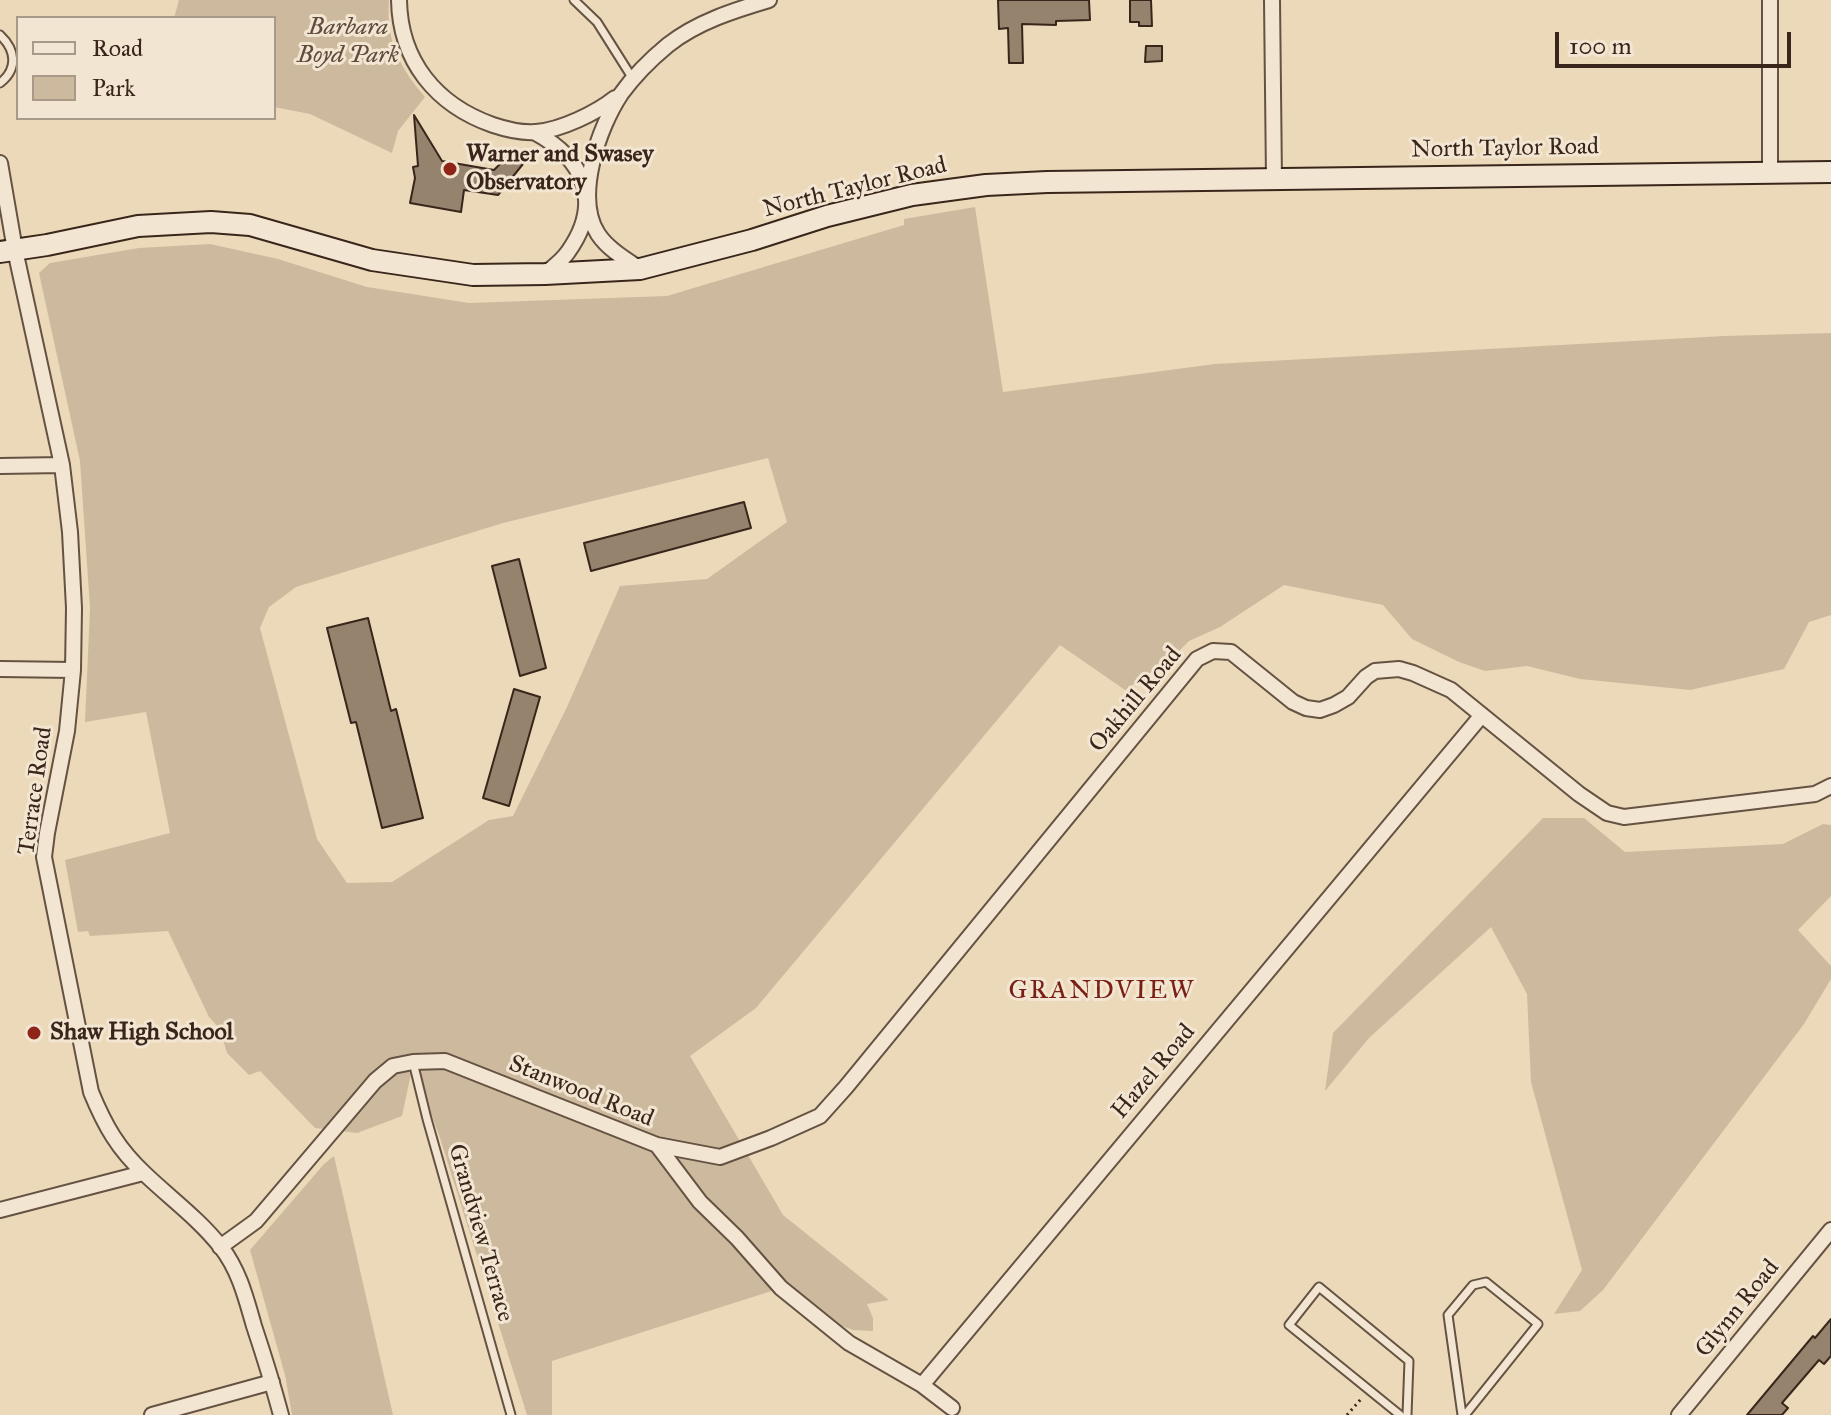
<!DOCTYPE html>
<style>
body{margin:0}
#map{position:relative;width:1831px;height:1415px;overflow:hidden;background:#ebd9b9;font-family:"IM FELL Great Primer",serif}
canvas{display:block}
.legend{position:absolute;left:16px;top:16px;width:260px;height:104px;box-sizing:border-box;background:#f2e6d2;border:2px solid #a89989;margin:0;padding:10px 14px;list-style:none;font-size:24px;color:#3a251b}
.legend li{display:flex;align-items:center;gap:16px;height:40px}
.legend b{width:40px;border:2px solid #a89989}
.scale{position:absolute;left:1555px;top:32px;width:236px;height:36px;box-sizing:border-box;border:4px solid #3a251b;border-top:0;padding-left:10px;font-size:24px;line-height:28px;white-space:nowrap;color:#3a251b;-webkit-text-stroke:6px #f2e6d2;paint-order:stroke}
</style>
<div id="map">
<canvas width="1831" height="1415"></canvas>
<ul class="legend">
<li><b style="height:10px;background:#f2e6d2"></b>Road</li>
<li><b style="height:22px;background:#cdba9e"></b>Park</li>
</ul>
<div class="scale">100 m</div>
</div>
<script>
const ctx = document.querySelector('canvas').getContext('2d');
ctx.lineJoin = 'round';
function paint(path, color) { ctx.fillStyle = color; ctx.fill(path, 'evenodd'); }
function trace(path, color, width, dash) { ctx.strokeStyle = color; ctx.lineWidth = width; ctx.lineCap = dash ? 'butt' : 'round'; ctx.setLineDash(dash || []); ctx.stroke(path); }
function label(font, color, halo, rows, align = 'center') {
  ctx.font = font + ' "IM FELL Great Primer",serif'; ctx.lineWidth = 6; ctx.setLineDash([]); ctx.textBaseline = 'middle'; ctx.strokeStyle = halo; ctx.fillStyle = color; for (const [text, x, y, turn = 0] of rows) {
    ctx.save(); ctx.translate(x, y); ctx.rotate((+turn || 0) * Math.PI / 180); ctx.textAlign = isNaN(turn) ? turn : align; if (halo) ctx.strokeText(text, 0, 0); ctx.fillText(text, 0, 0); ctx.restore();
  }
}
paint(new Path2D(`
 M179,0h210c-3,42 10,66 36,97l-27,34 -6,22 -82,-39 -36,-7v-89h-100z
 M975,207l28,185 212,-28 509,-28 107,-3v282l-22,7 -25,47 -94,21 -110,-11 -53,-13 -42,5 -26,-9 -47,-23 -29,-34 -99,-20 -64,42 -31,14 -18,18 -46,31 -65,-45 -304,363 -66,48 93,159 106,85 -22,4 6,14v13l-20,-1 -11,-4 -61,-38 -229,73v54h-25l-87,-277 -27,-74 -11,52 -45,17 -42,-5 -55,-57 -11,4 -22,-22 -7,-24 -11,-12 -41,-86 -78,5 -2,-5 -10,1 -13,-72 105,-27 -24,-121 -61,10 5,-114 -10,-147 -41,-188 11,-10 89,-15 71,-4 68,15 89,28 102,16 198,-7 237,-71v-6zM768,458l19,64 -80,57 -87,7 -53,121 -54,109 -24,4 -97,62 -45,1 -30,-44 -57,-211 9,-21 27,-20 207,-64z
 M1543,818h41l41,34 158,-8 40,-20 8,1v71l-33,34 33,36v13l-27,45 -201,266 -23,21 -26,3 28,-44 -51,-188 -4,-88 -36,-67 -122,111 -44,53 8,-58z
 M334,1156l59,259h-101l-7,-40 -35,-125 74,-86z`), '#cdba9e');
const building = new Path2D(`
 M998,0h91l1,20 -34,1v4l-34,-1 1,39h-14l-1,-35 -9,1z
 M1130,0h21l1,26h-13v-4h-9z
 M1146,46h16v15l-17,1z
 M414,115l28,46 52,9 16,-16 13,10 -25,31 -34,-5 -3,22 -51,-9 5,-25 -2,-11 5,-1z
 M744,502l7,26 -160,43 -7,-28z
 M519,559l27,109 -26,8 -28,-110z
 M368,618l23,93 5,-2 27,109 -41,10 -26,-106 -5,1 -24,-95z
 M514,689l26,8 -31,109 -26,-8z
 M1831,1319v37l-7,8 -5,-4 -37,43 6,5 -6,7h-35l66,-79 2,2z`);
paint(building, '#96836d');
trace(building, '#3a251b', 2);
const lane = new Path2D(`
 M574,0l23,22 36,57
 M0,35c16,15 18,34 0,48
 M413,1062l14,57 84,296
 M1400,1415l-111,-90 30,-38 90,74 -2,54
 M1462,1415l-14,-100 25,-30 13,-3 52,42 -73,91`);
const street = new Path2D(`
 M399,0c1,61 37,105 94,125 12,4 30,8 43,7 25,-2 60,-19 79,-34
 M1272,0l2,179
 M1770,0v171
 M534,132c51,27 69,71 34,120 -6,9 -15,15 -23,22
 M0,163l15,87 47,215 8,67 4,76 -1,62 -6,61 -20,102 -3,24 47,235c14,34 27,57 54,82 25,24 54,45 76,73 18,23 25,51 33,79 10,30 19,59 27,89
 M640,269c-15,-10 -32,-20 -42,-35 -24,-37 1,-107 23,-140 13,-18 30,-35 47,-49 29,-23 67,-35 101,-45
 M0,466l62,-1
 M0,669l73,1
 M657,1145l63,12 51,-19 49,-22 26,-29 351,-428 16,-8 18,1 62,50 13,6 14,2 14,-5 14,-8 18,-20 9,-6 24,-2 14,4 38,17 128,104 28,19 17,4 191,-23 16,-8
 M0,1210l143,-37
 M220,1247l36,-26 119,-140 18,-15 20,-4 32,-1 212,84 43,57 37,36 44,50 68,55 73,42 30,23
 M922,1385l560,-670
 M152,1415l120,-33
 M1679,1415l152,-185`);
const secondary = new Path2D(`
 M0,252l47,-7 91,-19 73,-4 39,3 122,35 101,15 72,-1 95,-5 112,-29 75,-24 85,-21 74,-10 61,-3 784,-10`);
trace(lane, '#665242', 11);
trace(street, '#665242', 18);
trace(secondary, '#3a251b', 24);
trace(new Path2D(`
 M1347,1415l14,-16`), '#3a251b', 3, [2, 4]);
trace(lane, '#f2e6d2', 7);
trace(street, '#f2e6d2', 14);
trace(secondary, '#f2e6d2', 20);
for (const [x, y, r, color] of [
 [450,169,8,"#8f2418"],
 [34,1033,8,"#8f2418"]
]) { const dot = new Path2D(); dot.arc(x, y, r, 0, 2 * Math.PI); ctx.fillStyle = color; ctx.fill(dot); trace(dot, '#f2e6d2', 3); }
label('italic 24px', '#5f4a3c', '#f2e6d2', [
 ["Barbara",348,28],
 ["Boyd Park",348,56]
]);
label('24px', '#3a251b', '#f2e6d2', [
 ["North Taylor Road",1505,149,-1],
 ["North Taylor Road",855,188,-14],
 ["Oakhill Road",1136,700,-50],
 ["Terrace Road",36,791,-82],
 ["Hazel Road",1154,1072,-50],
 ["Stanwood Road",581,1092,22],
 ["Grandview Terrace",480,1233,74],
 ["Glynn Road",1738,1309,-51]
]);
label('bold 24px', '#3a251b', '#f2e6d2', [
 ["Warner and Swasey",466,155],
 ["Observatory",466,183],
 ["Shaw High School",50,1033]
], 'left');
ctx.letterSpacing = '2px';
label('26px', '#7a1f14', '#f2e6d2', [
 ["GRANDVIEW",1102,992]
]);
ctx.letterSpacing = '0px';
</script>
